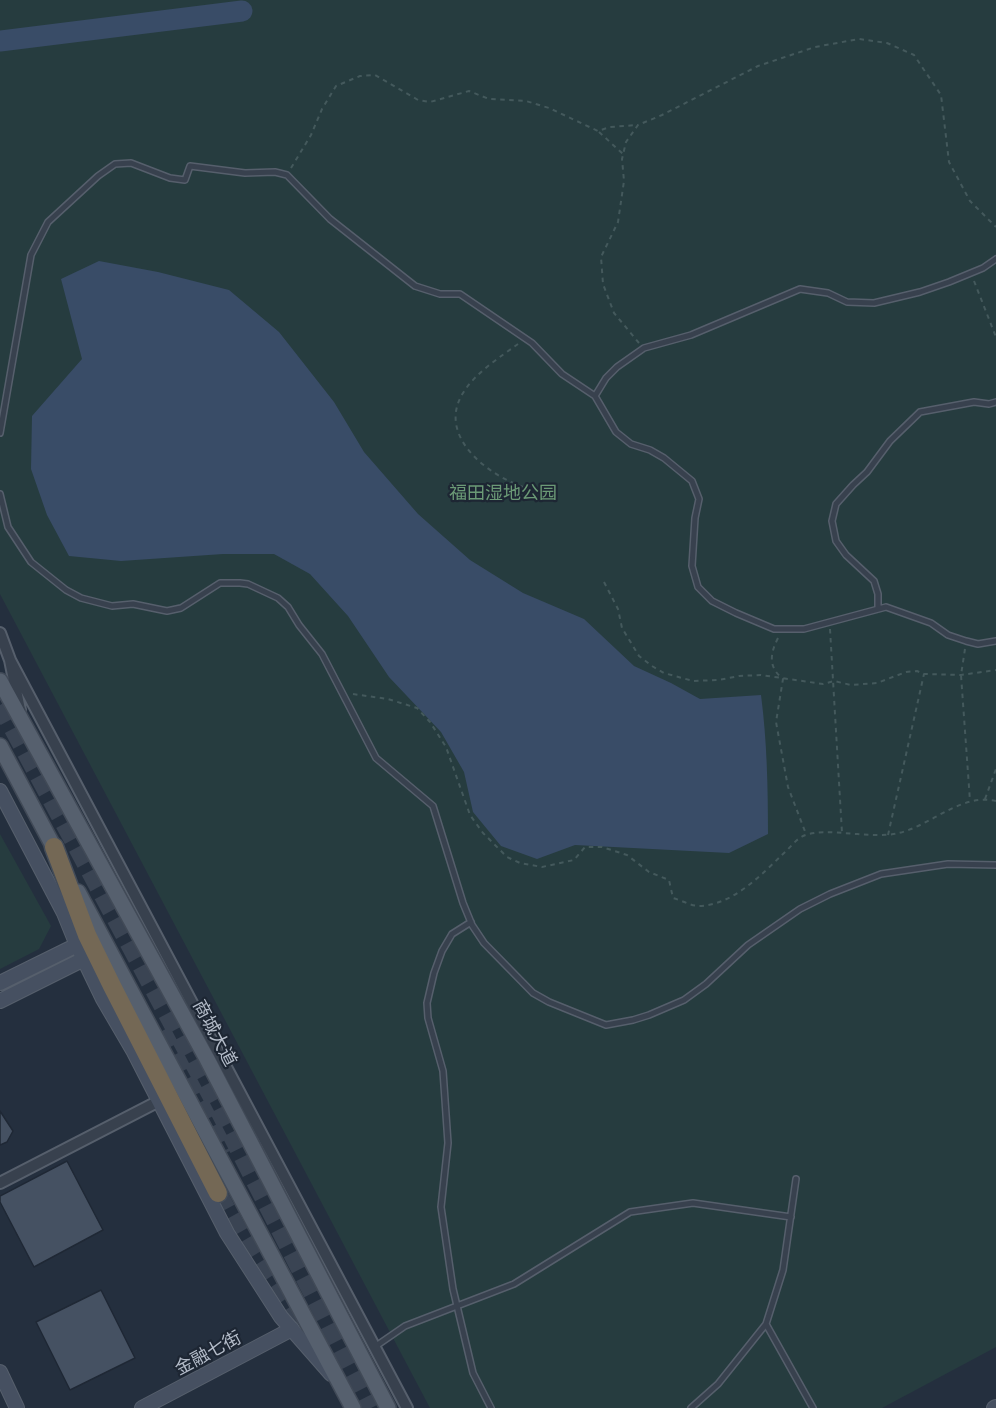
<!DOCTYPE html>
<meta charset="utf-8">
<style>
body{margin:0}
canvas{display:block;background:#242f3e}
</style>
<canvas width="996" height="1408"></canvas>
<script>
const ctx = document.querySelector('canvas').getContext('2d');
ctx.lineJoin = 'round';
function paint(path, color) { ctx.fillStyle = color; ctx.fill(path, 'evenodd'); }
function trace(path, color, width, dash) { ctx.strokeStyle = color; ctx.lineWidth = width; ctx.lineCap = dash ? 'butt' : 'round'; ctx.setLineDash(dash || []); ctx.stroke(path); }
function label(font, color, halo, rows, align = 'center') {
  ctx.font = font + ' Commissioner,"Noto Sans SC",sans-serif'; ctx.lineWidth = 4.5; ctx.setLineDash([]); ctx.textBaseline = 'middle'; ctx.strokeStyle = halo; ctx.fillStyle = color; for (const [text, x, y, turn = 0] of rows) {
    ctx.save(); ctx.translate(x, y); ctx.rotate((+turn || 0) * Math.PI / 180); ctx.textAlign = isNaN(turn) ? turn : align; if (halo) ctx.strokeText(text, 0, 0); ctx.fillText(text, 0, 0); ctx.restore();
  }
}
paint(new Path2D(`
 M0,0h996v1347l-114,61h-452l-430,-814z
 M0,834l51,92 -12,23 -39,20z`), '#263c3f');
paint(new Path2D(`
 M99,261l59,11 71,18 50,42 55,70 30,50 54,62 52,46 53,33 61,26 50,47 37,17 29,16 61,-4c6,46 7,92 7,139l-39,19 -154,-8 -38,14 -36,-13 -28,-34 -9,-40 -23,-40 -52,-55 -41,-61 -38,-42 -36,-20h-51l-102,7 -52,-5 -22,-41 -16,-46 1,-53 50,-57 -21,-80z`), '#394c67');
trace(new Path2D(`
 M0,41l242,-30`), '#394c67', 21);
const building = new Path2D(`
 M0,1111l13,20 -6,11 -7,3z
 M67,1161l36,69 -69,37 -34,-65v-6z
 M101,1290l34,68 -65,32 -34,-68z`);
paint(building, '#455162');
trace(building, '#1f2835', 1.5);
trace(new Path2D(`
 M0,705l215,398 156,305
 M162,1031l64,122
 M218,1193c28,54 60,104 97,152`), '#3a4453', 18, [18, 9]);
const lane = new Path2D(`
 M595,396l11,-18 11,-11 27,-19 47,-13 109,-46 28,4 19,9 27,1 46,-11 29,-10 34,-14 13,-9
 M0,433l31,-178 17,-33 50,-46 17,-12 16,-1 39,15 15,2 5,-14 55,7 30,-1 12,3 43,44 85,67 25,8h20l72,49 30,31 33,22 21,36 15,12 19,6 14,8 28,23 7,18 -4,19 -3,48 6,21 14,14 24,12 38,16h30l82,-22 45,16 17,12 18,6 12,3 18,-3
 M0,494l8,33 23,35 35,28 15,8 31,8 21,-2 34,7 14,-3 39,-25h20l8,1 30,14 10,9 11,18 23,29 54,104 57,48 30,97 9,22 12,18 49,50 16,9 57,23 27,-5 16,-5 35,-15 22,-16 42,-39 52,-36 30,-15 51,-20 67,-10 48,1
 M878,609v-15l-4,-13 -28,-26 -10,-14 -4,-20 4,-17 17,-19 14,-13 23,-31 30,-29 54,-10 15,2 7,-2
 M471,922l-19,12 -10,17 -8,22 -7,30 1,15 15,53 5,72 -7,64 12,82 20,84 18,35
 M796,1179l-13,91 -17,54 47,84
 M376,1346l29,-20 109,-42 116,-72 63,-9 98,14
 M691,1408l27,-24 48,-60`);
const street = new Path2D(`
 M0,633l10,27 10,50
 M10,660l397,748
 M0,1183l159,-82`);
const secondary = new Path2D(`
 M0,791l64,122 13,32 26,54 31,53 93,181 54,84 50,57
 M0,983l77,-38
 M0,1001l84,-42
 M0,1372l17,36
 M142,1408l150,-79
 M994,1408l2,-1`);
const primary = new Path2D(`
 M0,681l207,378 181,349
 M0,746l59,111
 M78,892l275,516`);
const highway = new Path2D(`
 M54,847l33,88 25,51 106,207`);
trace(lane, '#565f6c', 8);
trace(street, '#565f6c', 14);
trace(secondary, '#565f6c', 16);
trace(primary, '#414a57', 18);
trace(highway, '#434c59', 21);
trace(new Path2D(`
 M599,132l24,22
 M291,168l20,-33 11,-26 14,-23 24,-10 15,-1 43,25 12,2 39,-11 20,8 37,2 23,7 49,23 12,-4 28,-2
 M974,281l22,56
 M639,343l-25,-30 -11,-29 -2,-27 17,-35 6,-41 -2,-22 4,-17 12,-17 24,-10 96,-49 57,-19 44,-8 28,4 27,12 27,40 8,67 21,39 26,26
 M518,344c-18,13 -43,29 -55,49 -23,37 12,71 44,87 16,8 35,13 52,20
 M604,582l14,27 4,19 17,28 13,10 12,7 29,8 26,-1 20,-4 22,-1 62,9 11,-3 17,4 26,-2 29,-11 11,-1 7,3 37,1 35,-5
 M830,629l12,204
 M778,638c-8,16 -10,29 5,41l-7,43 12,65 18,47
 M965,649l-4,26 9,126
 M353,694l35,5 29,9 13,14 16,25 24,68 13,18 24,24 13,6 22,4 32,-7 11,-13h17l25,8 22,17 20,8 4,18c8,2 18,8 26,8 34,-1 62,-31 84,-52 7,-6 12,-14 20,-18 22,-10 67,4 96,-3 33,-8 62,-40 97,-32
 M985,799l11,-30
 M888,835l36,-161`), '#44595c', 2, [4.5, 4.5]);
trace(lane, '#38414e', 5);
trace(street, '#38414e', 10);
trace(secondary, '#465061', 14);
trace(primary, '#56606e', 15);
trace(highway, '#746855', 18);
label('18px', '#6b9a76', '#1d2633', [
 ["福田湿地公园",503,493]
]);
label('18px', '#b4bcc9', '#1d2633', [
 ["商城大道",215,1033,62],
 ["金融七街",208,1353,-28]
]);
</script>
